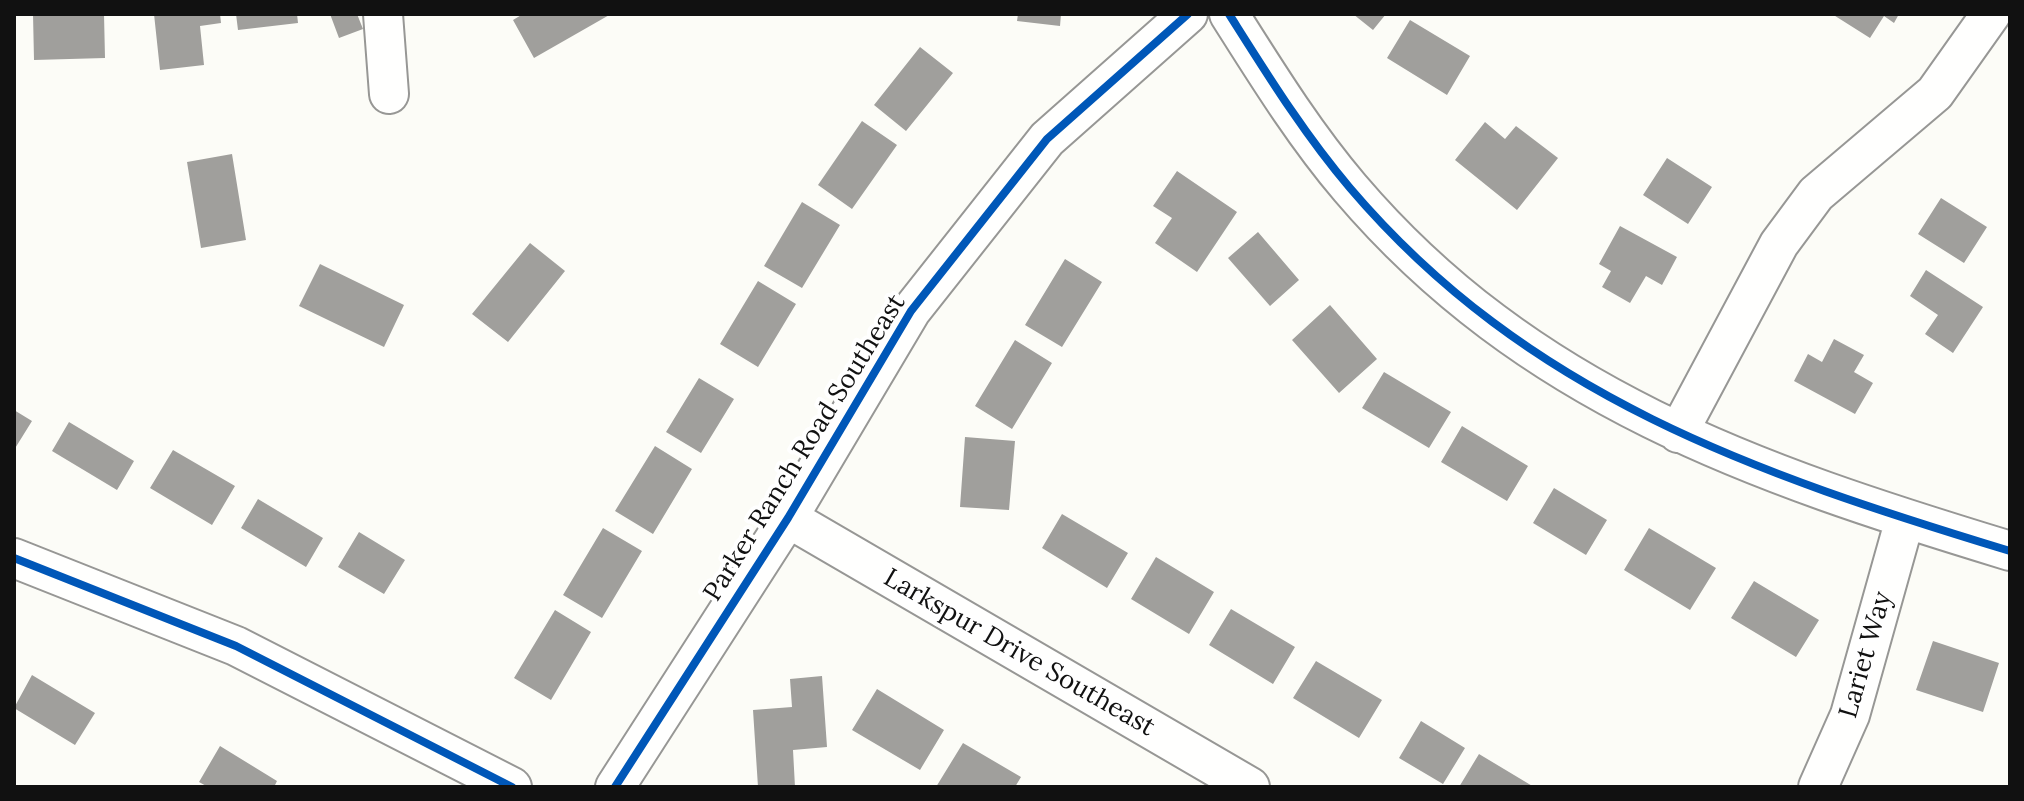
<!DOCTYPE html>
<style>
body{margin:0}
#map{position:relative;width:2024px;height:801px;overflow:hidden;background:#fcfcf7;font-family:Lora,serif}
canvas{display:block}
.frame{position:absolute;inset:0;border:16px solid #111;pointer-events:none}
</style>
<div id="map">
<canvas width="2024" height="801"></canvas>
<div class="frame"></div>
</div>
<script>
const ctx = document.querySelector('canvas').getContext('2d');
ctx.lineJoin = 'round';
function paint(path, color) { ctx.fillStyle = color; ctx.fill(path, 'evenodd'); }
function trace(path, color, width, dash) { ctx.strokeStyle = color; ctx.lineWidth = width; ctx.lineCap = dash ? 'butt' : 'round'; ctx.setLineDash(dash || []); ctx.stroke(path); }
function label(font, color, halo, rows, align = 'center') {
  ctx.font = font + ' Lora,serif'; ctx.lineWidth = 8; ctx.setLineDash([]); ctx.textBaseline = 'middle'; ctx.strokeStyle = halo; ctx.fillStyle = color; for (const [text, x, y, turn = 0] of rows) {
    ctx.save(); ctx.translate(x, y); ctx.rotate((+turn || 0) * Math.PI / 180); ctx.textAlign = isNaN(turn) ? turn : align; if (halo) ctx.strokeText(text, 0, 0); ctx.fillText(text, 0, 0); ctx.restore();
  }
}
paint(new Path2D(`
 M33,14h71l1,44 -71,2z
 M154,14h66l1,9 -21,3 4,39 -44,5z
 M236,14h61l1,9 -60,7z
 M330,14h27l6,15 -24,9z
 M523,14h88l-77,44 -21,-38z
 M1018,14h43l-1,12 -43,-5z
 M1353,14h33l-13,16z
 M1832,14h67l-5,9 -10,-7 -14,22z
 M1410,20l60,36 -23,39 -60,-37z
 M920,47l33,26 -47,58 -32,-26z
 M862,121l35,24 -45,64 -34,-24z
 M1485,122l20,17 11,-13 42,32 -41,52 -62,-50z
 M232,154l14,86 -45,8 -14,-86z
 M1667,158l45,29 -24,37 -45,-29z
 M1177,171l60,41 -40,60 -42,-29 17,-25 -19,-12z
 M1941,198l46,29 -23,36 -46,-29z
 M802,202l38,23 -38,63 -38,-22z
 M1620,226l57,31 -15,28 -16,-9 -16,27 -28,-16 9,-16 -12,-7z
 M1258,232l41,48 -29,26 -42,-48z
 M530,243l35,28 -57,71 -36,-28z
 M1065,259l37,23 -40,65 -37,-22z
 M320,264l84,41 -20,42 -85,-41z
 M1926,270l57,37 -30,46 -28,-19 13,-19 -28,-19z
 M758,281l38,23 -38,63 -38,-23z
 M1330,305l47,54 -38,34 -47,-53z
 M1834,339l30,16 -10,17 19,11 -18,31 -61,-33 14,-27 14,8z
 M1015,340l37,23 -40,66 -37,-23z
 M1384,372l67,40 -22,36 -67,-40z
 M699,378l35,21 -33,54 -35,-21z
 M14,410l18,11 -18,29z
 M69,422l65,39 -17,29 -65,-39z
 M1462,426l66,40 -21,35 -66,-39z
 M965,437l50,4 -6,69 -49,-3z
 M655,446l37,23 -39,65 -38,-23z
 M173,450l62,36 -23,39 -62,-37z
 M1554,488l53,32 -21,35 -53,-32z
 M258,499l65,39 -17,29 -65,-39z
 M1062,514l66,39 -21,35 -65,-40z
 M603,528l39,23 -40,67 -39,-23z
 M1649,528l67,40 -26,42 -66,-40z
 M359,532l46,28 -21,34 -46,-27z
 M1156,557l58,35 -25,42 -58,-35z
 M1754,581l65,39 -23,37 -65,-39z
 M1231,609l64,38 -22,37 -64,-39z
 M555,610l36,22 -40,68 -37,-22z
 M1933,641l66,22 -16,49 -67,-22z
 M1316,661l66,39 -23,38 -66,-40z
 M32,675l63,38 -20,32 -61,-37z
 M822,676l5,71 -34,3 2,37h-37l-5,-77 39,-3 -2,-28z
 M877,689l67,41 -24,40 -68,-40z
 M1421,721l44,27 -22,36 -44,-26z
 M963,743l58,34 -6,10h-79z
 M220,746l57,35 -3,6h-66l-9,-5z
 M1479,754l55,33h-75z`), '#a09f9c');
const minor = new Path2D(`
 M383,14l6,80
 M1229,14c38,60 75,120 121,174 178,209 407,286 660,363
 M1678,433l101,-189 37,-50 119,-101 56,-79
 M788,518l462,269
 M14,558l222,88 276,141
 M615,787l173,-269 123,-207 136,-172 141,-125
 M1818,787l32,-72 55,-196`);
trace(minor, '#979795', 42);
trace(minor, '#fffffe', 38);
trace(new Path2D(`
 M1229,14c38,60 75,120 121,174 178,209 407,286 660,363
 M14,558l222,88 276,141
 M615,787l173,-269 123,-207 136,-172 141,-125`), '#0057b8', 8);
label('26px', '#111', '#fff', [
 ["Parker Ranch Road Southeast",805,448,-58],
 ["Larkspur Drive Southeast",1019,653,30],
 ["Lariet Way",1866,655,-74]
]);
</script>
